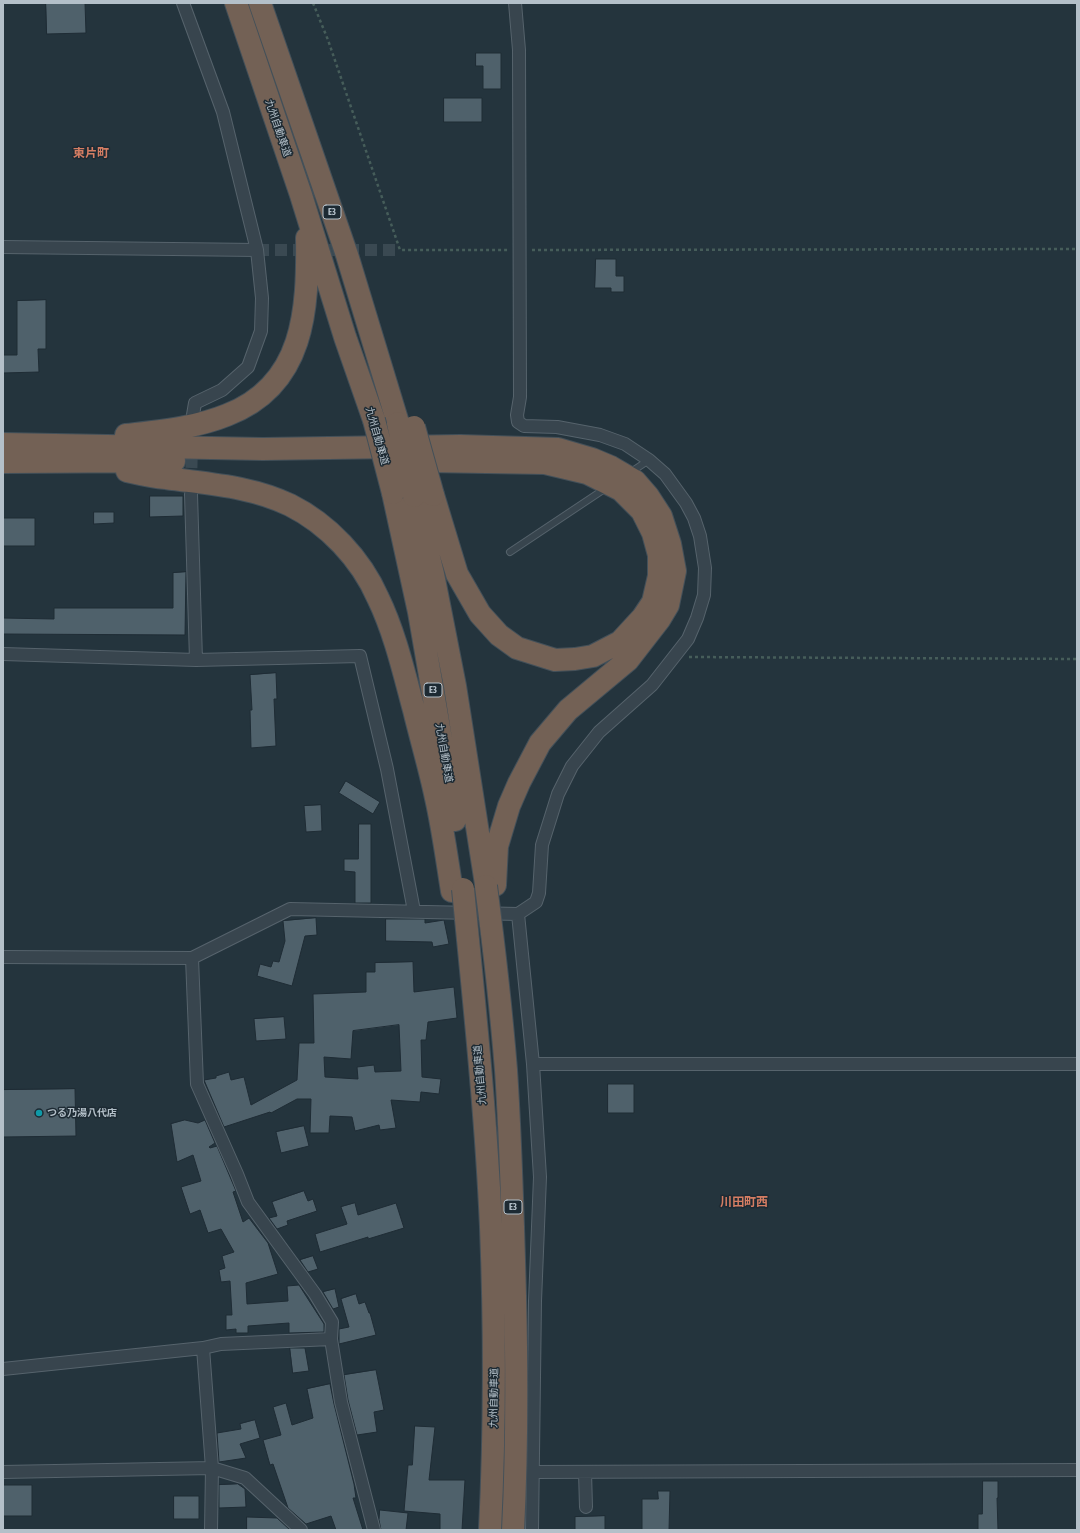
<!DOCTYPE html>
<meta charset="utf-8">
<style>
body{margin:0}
#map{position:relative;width:1080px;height:1533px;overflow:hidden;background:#24343d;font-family:"Asap Condensed",sans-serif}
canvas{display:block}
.frame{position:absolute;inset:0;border:4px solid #b4c0c9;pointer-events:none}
</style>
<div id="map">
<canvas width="1080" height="1533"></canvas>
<div class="frame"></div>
</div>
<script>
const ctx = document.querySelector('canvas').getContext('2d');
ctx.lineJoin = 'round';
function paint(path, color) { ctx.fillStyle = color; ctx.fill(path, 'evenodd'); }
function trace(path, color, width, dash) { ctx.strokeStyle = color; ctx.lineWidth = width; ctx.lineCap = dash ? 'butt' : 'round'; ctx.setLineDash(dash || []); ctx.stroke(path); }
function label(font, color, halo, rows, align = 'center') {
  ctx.font = font + ' "Asap Condensed","Noto Sans JP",sans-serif'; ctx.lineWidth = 3; ctx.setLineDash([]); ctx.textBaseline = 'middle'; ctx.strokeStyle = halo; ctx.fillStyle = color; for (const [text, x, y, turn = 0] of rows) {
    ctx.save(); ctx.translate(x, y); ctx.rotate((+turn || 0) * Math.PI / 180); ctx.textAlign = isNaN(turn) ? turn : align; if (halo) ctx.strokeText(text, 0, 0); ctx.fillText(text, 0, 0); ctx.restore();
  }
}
const building = new Path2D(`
 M46,3h39l1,30 -39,1z
 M476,53h25v36h-18v-23h-7z
 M444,98h38v24h-38z
 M596,259h20v17h8v16h-13v-4h-16z
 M46,300v49h-8l1,23 -36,1v-18h14v-54z
 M150,496h33v20l-33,1z
 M94,512h20v11l-20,1z
 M3,518h32v28h-32z
 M186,572l-1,63 -182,-1v-16l51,1v-11h119v-35z
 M276,673l1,26h-3l2,47 -25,2 -1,-38h2l-2,-35z
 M346,781l34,21 -7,12 -34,-21z
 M321,805l1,26 -16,1 -2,-26z
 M359,824h12v79h-16v-31l-11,-1v-12h14z
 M316,918l1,17 -12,1 -13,50 -35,-10 3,-12 11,3 2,-6 6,1 6,-21 -2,-20z
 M386,919h39v4l19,-3 5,24 -16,3 -1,-5 -46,-1z
 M413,962l1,30 40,-5 3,31 -29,4 -2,18h-5l1,37 19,2 -2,15 -18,-2 -1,10 -29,-2 5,28 -16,2 -1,-5 -24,6 -3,-14 -22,-1 -1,17h-19l1,-34h-14l-26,14 -1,-1 -46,15 -20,-47 12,-2v-2l13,-4 2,8 13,-3 7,28 46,-25 2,-37h15l-1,-49 53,-2v-20h9v-9zM399,1025l2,46 -26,1 -1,-7 -17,2 1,12 -33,-2 -1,-20 27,2 2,-28z
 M284,1017l2,22 -30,2 -2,-22z
 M608,1084h26v29h-26z
 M75,1089l1,47 -73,1v-47z
 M185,1120l13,3 7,-3 10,23 -6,4 1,1 7,-2 19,45 -3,1 10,30 6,-4 19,25 10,31 -32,9 1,21 41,-3 -1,-15 12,-1 25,39v8l-35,1v-10l-41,3v7h-12v-4l-10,1v-15h6l-2,-34 -9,1 -2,-12 6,-2 -3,-12 12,-4 -13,-23 -13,4 -8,-23 -10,4 -9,-27 20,-6 -8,-26 -16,7 -6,-38z
 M304,1126l5,20 -28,7 -5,-21z
 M304,1191l4,10 5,-2 4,12 -30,10 1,4 -11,4 -8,-11 8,-2 -5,-14z
 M355,1203l3,12 38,-12 8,25 -36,11v-2l-48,15 -5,-18 32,-10 -6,-17z
 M313,1256l5,13 -10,3 -8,-12z
 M335,1289l4,18 -6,2 -10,-17z
 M356,1294l3,10 6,-2 4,11h1l6,22 -37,9v-15l10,-2 -8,-28z
 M290,1348h15l4,23 -16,2z
 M376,1370l8,40 -10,2 3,20 -20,3 -9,-35 -4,-25z
 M330,1384l4,20 20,80 2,14h-3l10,32h-27l-5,-14 -25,8 -18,-16 -15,-44 -3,1 -7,-25 18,-5 -8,-28 13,-4 6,22 21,-7 -6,-29z
 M255,1420l5,18 -20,6 6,14 -27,4 -2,-29 24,-4 -1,-5z
 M415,1426l20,1 -6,53h36l-3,50h-22v-16l-36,-3 4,-46h4z
 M983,1481h15v17h-1l1,32h-20v-16h4z
 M238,1484l7,5 1,18 -27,1v-23z
 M3,1485h29v31h-29z
 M658,1491h12l-1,39h-27v-31h16z
 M174,1496h25v23h-25z
 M380,1510l28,3 -2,17h-25l-2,-10z
 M605,1516v14h-30v-13z
 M247,1517l30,1 13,12h-43z`);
paint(building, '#4f616b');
trace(building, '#1f2c35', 1);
trace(new Path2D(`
 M257,250h143
 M191,486l1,-43`), '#3a4952', 12, [12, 6]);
const lane = new Path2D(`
 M634,470l15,-10
 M510,552l93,-62`);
const street = new Path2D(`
 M183,3l40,109 34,138 5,48 -1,33 -13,36 -26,23 -27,13 -2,12
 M3,247l254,3
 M191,494l5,166
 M3,654l193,6 164,-4 27,113 27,142
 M518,914l15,150 7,113 -5,124 -3,229
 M3,957l189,1 98,-49 228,5 18,-12 3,-9 3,-48 16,-51 14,-28 27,-34 53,-47 36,-46 9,-21 7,-23 1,-27 -5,-32 -6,-18 -8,-15 -21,-29 -16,-14 -24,-16 -25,-9 -43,-8 -33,-1 -6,-4 -1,-7 3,-18 -1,-347 -4,-47
 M192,958l5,126 40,90 11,28 67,92 17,28 -1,17 10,63 33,128
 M533,1064h544
 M203,1348l18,-4 110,-5
 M3,1369l200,-21 9,120 -1,62
 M3,1472l209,-4 33,10 56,52
 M534,1472l543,-2
 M585,1472l1,35`);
const highway = new Path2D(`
 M236,3l65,192 44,142 29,83
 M260,3l87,252 51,168
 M126,435c34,-4 69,-7 101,-20 78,-30 81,-106 80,-177
 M3,444l260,5 197,-3 98,3 34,10 19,8 24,14 13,15 13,20 9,28 5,27 -7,34 -9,15 -31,40 -60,50 -28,33 -21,40 -10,23 -12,40 -2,39
 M427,461l118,2 42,10 34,17 21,21 11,22 6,22v21l-6,26 -10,15 -23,25 -27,14 -18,3 -20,1 -38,-12 -18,-13 -19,-21 -23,-40 -24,-79
 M3,462l171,-1
 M127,471c13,3 26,6 39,7 42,6 85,8 124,27 38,19 71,54 88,93 17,35 26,75 36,112 7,29 16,59 22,88 7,31 11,62 16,93
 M393,493l26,119 36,208
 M414,496l19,78 22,112 31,198`);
trace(lane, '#56636c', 8);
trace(street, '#56636c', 14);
trace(highway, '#435059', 24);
trace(new Path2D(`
 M313,3l15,37 72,210h109
 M532,250l545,-1
 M689,657l388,2`), '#465d5a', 2.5, [3, 3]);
trace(lane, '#38454e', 6);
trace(street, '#38454e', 12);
trace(highway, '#736155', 22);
const highwayBridge = new Path2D(`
 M374,420l19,73
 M398,423l16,73
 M414,427l19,68
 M486,886c8,61 15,122 20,184 5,75 7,151 9,226 2,78 2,156 -2,234
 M463,889c11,112 23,225 28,338 4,101 4,202 -1,303`);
trace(highwayBridge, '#435059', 24, []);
trace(highwayBridge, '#736155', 22);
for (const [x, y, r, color] of [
 [39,1113,4,"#0f9aa8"]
]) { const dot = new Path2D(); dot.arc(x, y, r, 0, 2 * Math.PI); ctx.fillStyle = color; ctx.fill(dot); trace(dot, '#1d2a33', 1.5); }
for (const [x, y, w] of [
 [332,212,18],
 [433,690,18],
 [513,1207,18]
]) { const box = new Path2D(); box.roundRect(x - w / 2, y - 7, w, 14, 3); ctx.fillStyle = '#1d2a33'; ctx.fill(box); trace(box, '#b4c0c9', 1); }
label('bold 9px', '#b4c0c9', null, [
 ["E3",332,212],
 ["E3",433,690],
 ["E3",513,1207]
]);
label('10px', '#b4c0c9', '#1d2a33', [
 ["九州自動車道",278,128,71],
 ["九州自動車道",377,436,74],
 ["九州自動車道",444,753,80],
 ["九州自動車道",480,1075,-95],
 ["九州自動車道",494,1398,-89]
]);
label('bold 10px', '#b4c0c9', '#1d2a33', [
 ["つる乃湯八代店",47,1113]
], 'left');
label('bold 12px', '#d47d63', '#1d2a33', [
 ["東片町",91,153],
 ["川田町西",744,1202]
]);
</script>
